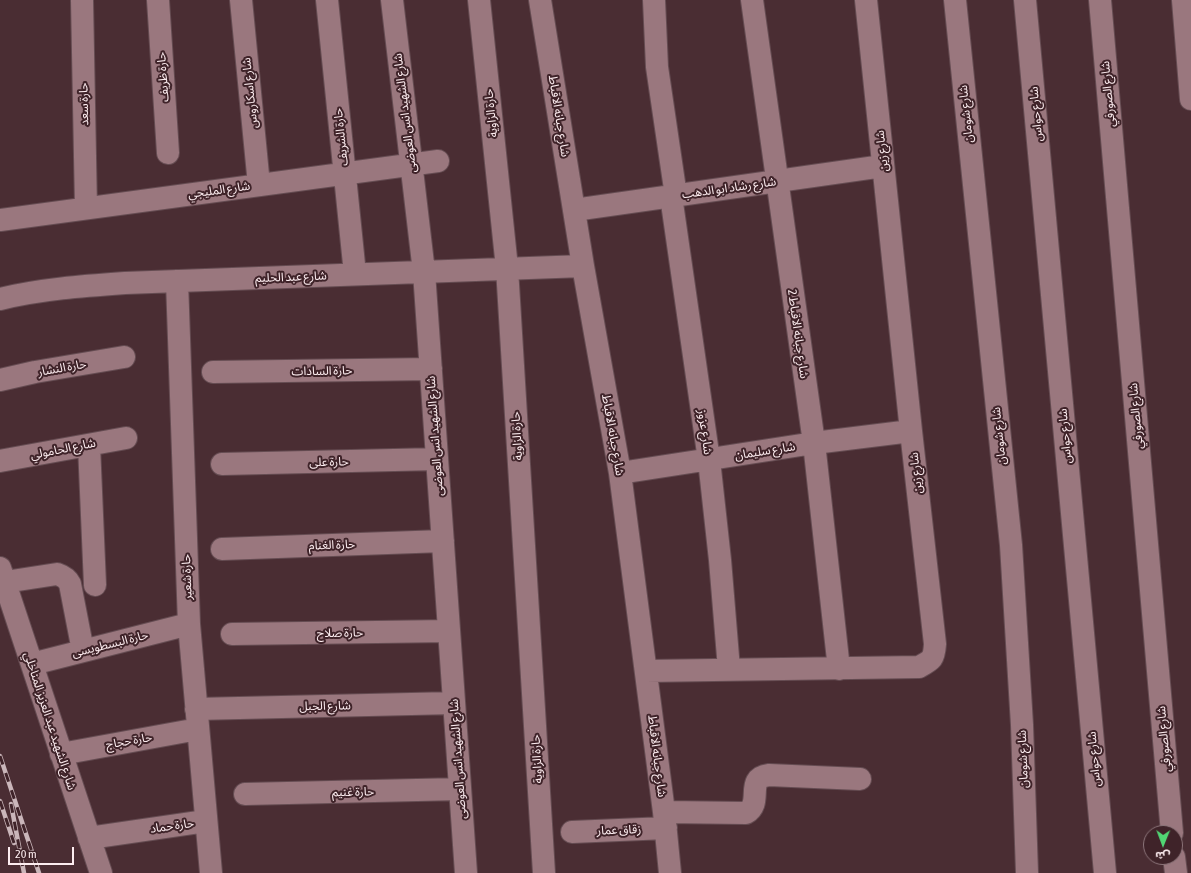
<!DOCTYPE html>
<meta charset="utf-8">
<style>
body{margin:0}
#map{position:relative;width:1191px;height:873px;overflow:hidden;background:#4a2d33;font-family:"Asap Condensed","Noto Sans Arabic",sans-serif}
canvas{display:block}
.north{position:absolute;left:1143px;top:825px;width:40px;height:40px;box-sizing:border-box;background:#3f2329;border:1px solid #8b7479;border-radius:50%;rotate:181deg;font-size:11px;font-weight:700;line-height:16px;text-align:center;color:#fdedf0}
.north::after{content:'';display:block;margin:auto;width:14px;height:18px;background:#51d674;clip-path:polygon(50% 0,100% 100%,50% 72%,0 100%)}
.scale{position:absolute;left:8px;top:847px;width:66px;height:18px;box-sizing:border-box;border:2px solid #fdedf0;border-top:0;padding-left:5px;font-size:12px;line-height:14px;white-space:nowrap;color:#fdedf0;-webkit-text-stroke:3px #3f2329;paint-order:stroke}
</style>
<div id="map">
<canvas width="1191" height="873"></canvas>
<div class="north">ش</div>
<div class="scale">20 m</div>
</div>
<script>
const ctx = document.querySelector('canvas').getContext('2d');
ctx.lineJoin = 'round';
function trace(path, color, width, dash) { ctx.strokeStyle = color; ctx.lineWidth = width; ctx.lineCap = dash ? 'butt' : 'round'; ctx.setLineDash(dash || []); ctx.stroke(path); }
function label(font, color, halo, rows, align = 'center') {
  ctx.font = font + ' "Asap Condensed","Noto Sans Arabic",sans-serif'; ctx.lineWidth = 4; ctx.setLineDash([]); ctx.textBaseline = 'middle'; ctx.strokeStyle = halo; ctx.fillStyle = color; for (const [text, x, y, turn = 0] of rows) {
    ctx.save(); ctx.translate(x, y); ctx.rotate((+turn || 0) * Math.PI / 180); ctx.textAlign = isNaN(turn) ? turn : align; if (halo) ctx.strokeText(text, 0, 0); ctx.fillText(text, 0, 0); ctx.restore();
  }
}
const minor = new Path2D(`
 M82,0l4,208
 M158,0l10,153
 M241,0l18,185
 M327,0l28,274
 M392,0l32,272 42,601
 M479,0l28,268 37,605
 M540,0l43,266 37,207 44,339 6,61
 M654,0l3,67 19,129
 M752,0l62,443 25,226
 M955,0l56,545 11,180 5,148
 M1025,0l80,873
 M1100,0l72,833
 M1183,0l8,99
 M671,196l38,264 11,100 9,109
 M574,210l309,-44
 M0,220l438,-59
 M177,281l12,343 22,249
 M0,299c41,-10 83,-13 125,-16l458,-17
 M213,372l218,-3
 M0,380l35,-8 89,-15
 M89,445l6,140
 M0,461l126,-23
 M222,464l215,-5
 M620,473l194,-30 97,-12
 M222,549l221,-8
 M0,568l101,305
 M5,582l52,-8c6,2 10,4 13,10l13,67
 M232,634l217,-3
 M32,664l157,-40
 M646,671l273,-4c13,-7 15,-8 16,-23l-24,-213 -45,-431
 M196,709l258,-6
 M61,754l137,-25
 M245,794l215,-5
 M664,812l82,1c18,-10 -2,-35 23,-38l91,4
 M572,832l94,-4
 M89,838l117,-17
 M1174,857l2,16`);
trace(minor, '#654c52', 24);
trace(minor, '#9a777e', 22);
const rail = new Path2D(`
 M0,756l39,117
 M0,801l14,42
 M11,804l13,69`);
trace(rail, '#cab6ba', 4.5);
trace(rail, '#3f2329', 3, [9]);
label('12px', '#fdedf0', '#3f2329', [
 ["حارة ظريف",163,77,-94],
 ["شارع اسكاروس",250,93,-96],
 ["شارع الصورفي",1108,94,-95],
 ["حارة سعد",84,104,-91],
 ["شارع الشهيد انس العوضى",405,113,-97],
 ["حارة الزاوية",491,113,-96],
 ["شارع شومان",966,114,-96],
 ["شارع حواس",1036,114,-95],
 ["شارع جبانه الاقباط",559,116,81],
 ["حارة الشريف",341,137,-96],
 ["شارع زين",882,151,-96],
 ["شارع رشاد ابو الدهب",729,188,-8],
 ["شارع المليجي",219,190,-8],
 ["شارع عبد الحليم",291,277,-2],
 ["شارع جبانه الاقباط 2",798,334,82],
 ["حارة النشار",62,368,-10],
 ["حارة السادات",322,371,-1],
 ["شارع الصورفي",1136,416,-95],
 ["شارع عزوز",705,432,82],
 ["شارع جبانه الاقباط",613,435,80],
 ["شارع الشهيد انس العوضى",435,436,-94],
 ["حارة الزاوية",517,436,-93],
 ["شارع شومان",999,436,-96],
 ["شارع حواس",1065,436,-95],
 ["شارع الحامولي",63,449,-11],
 ["شارع سليمان",765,451,-9],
 ["حارة على",329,462,-1],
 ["شارع زين",916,473,-96],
 ["حارة الغنام",332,545,-2],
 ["حارة شعير",187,577,-92],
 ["حارة صلاح",340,633,-1],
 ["حارة البسطويسى",110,644,-14],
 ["شارع الجبل",325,706,-1],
 ["شارع الشهيد عبد العزيز المناخلي",50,721,72],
 ["شارع الصورفي",1164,739,-95],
 ["حارة حجاج",129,741,-10],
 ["شارع جبانه الاقباط",657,756,83],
 ["شارع الشهيد انس العوضى",458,759,-94],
 ["حارة الزاوية",537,759,-93],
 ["شارع شومان",1023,759,-92],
 ["شارع حواس",1094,759,-95],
 ["حارة غنيم",353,792,-1],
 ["حارة حماد",172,826,-8],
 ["زقاق عمار",619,830,-2]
]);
</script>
